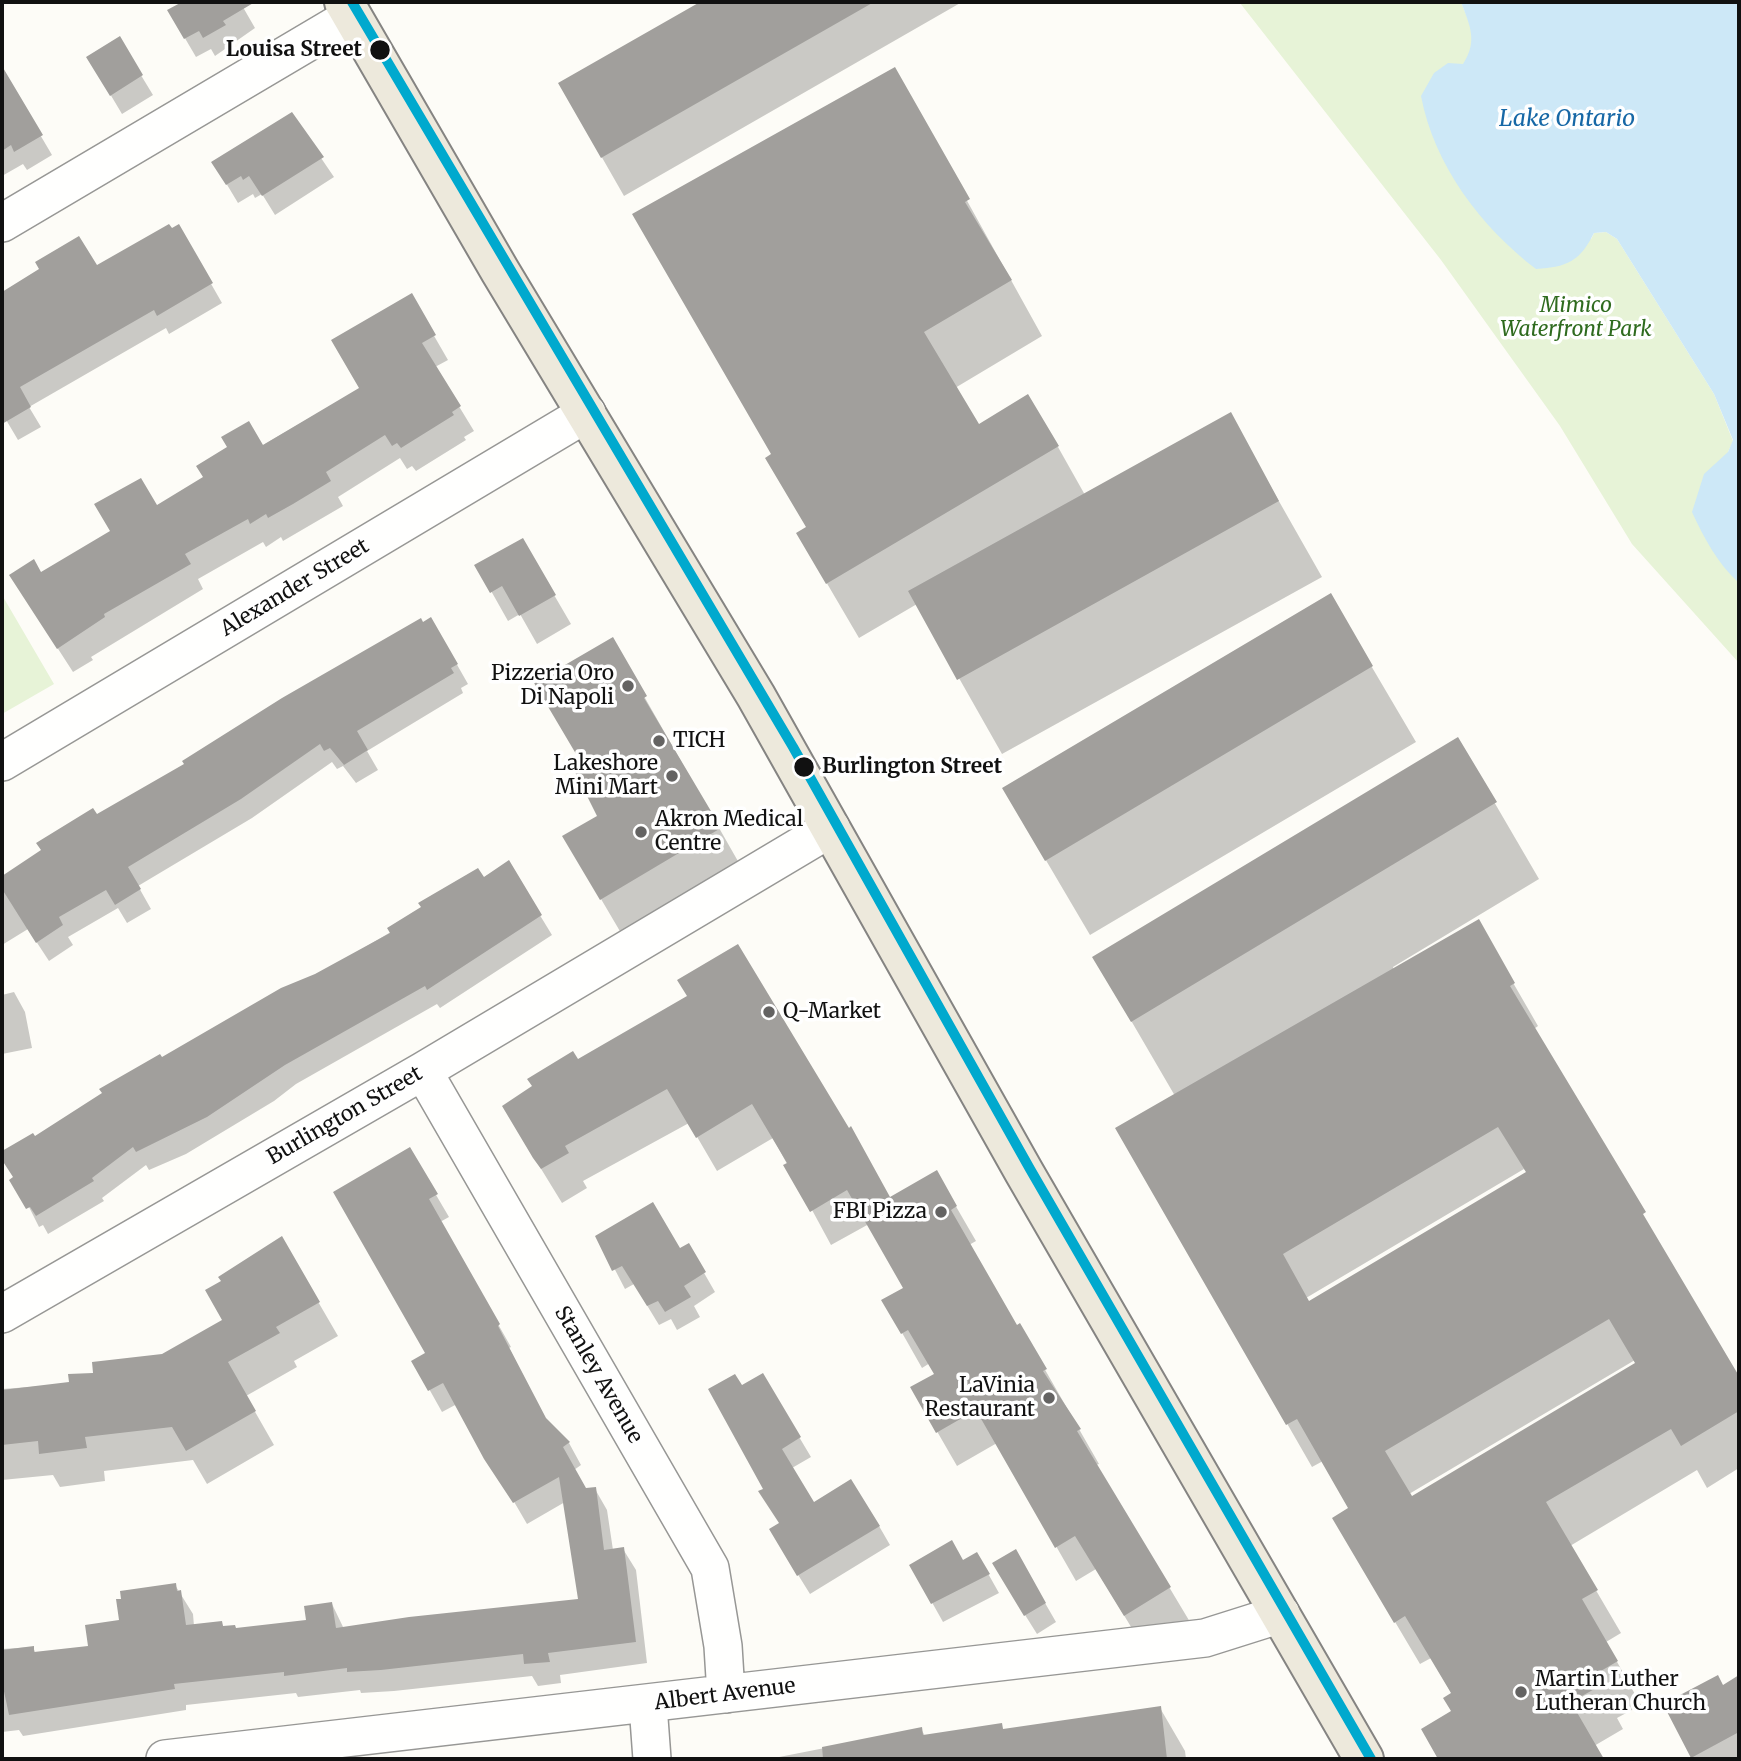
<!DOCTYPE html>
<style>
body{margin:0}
#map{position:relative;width:1741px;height:1761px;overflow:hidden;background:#fdfcf7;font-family:Merriweather,serif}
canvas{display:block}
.frame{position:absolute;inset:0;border:4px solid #111;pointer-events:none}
</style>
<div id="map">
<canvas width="1741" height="1761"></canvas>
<div class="frame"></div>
</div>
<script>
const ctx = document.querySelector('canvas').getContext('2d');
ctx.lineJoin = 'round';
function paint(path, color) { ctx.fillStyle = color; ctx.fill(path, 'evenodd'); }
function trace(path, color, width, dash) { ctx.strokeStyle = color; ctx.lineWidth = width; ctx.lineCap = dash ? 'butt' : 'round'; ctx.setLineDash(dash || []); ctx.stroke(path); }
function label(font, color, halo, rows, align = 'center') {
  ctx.font = font + ' Merriweather,serif'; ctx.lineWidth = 7; ctx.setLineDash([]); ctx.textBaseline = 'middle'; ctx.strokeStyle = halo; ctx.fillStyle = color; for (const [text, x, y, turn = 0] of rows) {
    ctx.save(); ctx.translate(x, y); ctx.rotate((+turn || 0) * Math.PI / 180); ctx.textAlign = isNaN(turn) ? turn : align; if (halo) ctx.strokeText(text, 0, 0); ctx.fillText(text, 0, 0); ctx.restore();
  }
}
paint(new Path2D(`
 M1461,2l13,32 -3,17 120,188 3,-6 12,-1 11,7 97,155 19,47 -5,11 11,29v182l-107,-119 -72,-118 -119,-166 -201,-257z
 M2,595l52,89 -52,30z`), '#e7f3d7');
paint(new Path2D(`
 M1461,2h278v581c-22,-20 -35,-45 -47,-71l12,-38 24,-22 5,-12 -19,-46 -97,-155 -11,-7 -12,1c-14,28 -26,34 -58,36 -55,-42 -102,-104 -115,-173l13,-23 14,-10 15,1c15,-23 7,-38 -2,-62z`), '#cde8f7');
paint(new Path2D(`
 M185,2h55l15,26 -40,28 -4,-7 -15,8 -27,-46z
 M704,2h258l-338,194 -64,-112z
 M119,39l34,56 -31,19 -34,-57z
 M894,69l148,267 -87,52 23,38 80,21 27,48 145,-80 92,162 -320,177 -85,-150 -58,34 -61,-104 10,-6 -35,-73z
 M2,70l50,85 -25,15 -4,-6 -21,12z
 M291,114l43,63 -59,38 -13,-21 -7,4 -2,-4 -15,9 -24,-40z
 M178,226l44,77 -53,31 -3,-6 -137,79 12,20 -23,13 -16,-27v-119l39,-25 55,-1z
 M411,296l37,64 -13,7 39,64 -10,6 2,3 -50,31 -4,-5 -5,3 -7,-11 -62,39 5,9 -60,35 -2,-4 -15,10 -3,-5 -65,37 5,10 -112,68 2,3 -20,12 -62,-96 30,-2 320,-186z
 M522,540l49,84 -34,20 -17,-30 -12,7 -31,-55z
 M1330,596l86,146 -326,193 -86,-146z
 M431,619l37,65 -7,4 2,5 -96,58 11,19 -22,13 -13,-17 -6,3 -5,-7 -80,56 -114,68 13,23 -24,14 -9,-15 -50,29 5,8 -24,16 -21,-32 -26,16v-67l94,-61z
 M612,640l127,223 -118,70 -57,-97 35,-20 -18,-56z
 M1458,740l81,139 -146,88 1,3 84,-48 60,104 -4,3 205,351v88l-32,20 -10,-18 -127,76 51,87 -15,9 35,63 -24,13 6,11 -29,17 8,13h-162l-17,-30 30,-17 -1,-18 -21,-36 -11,6 -86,-145 17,-10 -28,-48 -11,6 -194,-338 57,-33 -81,-139zM1524,1169l3,4 -218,130 -3,-5zM1635,1360l2,4 -226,134 -2,-4z
 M508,863l44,72 -112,73 -3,-4 -141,80 -22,17 -88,53 -37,16 -3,-5 -44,33 2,3 -56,33 -5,-9 -4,2 -37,-74 30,-18 3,4 126,-80 155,-83z
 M14,992l11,20 7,36 -30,6v-59z
 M689,997l201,202 46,-27 40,69 -7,4 47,83 4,-2 79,138 -3,1 94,157 -45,28 -49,-81 -20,12 -79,-138 -40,23 -45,-78 24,-14 -6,-11 -8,5 -38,-67 22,-13 -37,-64 -38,21 -58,-107 -56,33 -28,-48 -106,58 4,7 -25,15 -38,-62 53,-80z
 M409,1149l40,68 -9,5 71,125 -2,1 38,74 22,21 12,22 -7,5 12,20 9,-1 12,21 6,40 10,-1 13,21 11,93 -87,12 1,8 -23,3 -6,-10 -138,15 -33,2 -1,-3 -62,7 -2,-4 -110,12v5l-163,26 -4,-6 -17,2v-83l31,-2 3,7 54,-7 85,-62 18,29 1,12 27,-4 3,6 12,2 72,-9 24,-17 12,25 236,-28 -15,-99 -38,22 -70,-120 -15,8 -28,-50 13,-8z
 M598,1237l81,14 9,-6 27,47 -21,14 6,11 -23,13 -6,-11 -12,6 -25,-41 -9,5z
 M281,1238l57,98 -44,25 3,6 -51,29 28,49 -67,39 -14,-24 -89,11 1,10 -45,6 -7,-12 -51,5v-91l69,-5 92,-28 61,-36z
 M762,1375l49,82 -19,11 21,36 66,22 11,19 -80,49 -28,-45 -2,-25 -15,-35 -24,-102z
 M1015,1551l41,71 -19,12 -32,-51z
 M977,1554l22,39 -56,29 -32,-57 52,-3z
 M1739,1677v80l-45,2 -29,-54 58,-18z
 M1160,1708l25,43 1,8h-417l152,-30 4,7 76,-11 3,6z`), '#0003');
paint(new Path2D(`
 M182,2h73l-32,19 3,4 -23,13 -4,-7 -15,8 -17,-29z
 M700,2h174l-273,156 -43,-75z
 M120,36l23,39 -33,21 -24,-39z
 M2,66l41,69 -29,17 -3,-7 -9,6z
 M895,67l75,132 -5,3 47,78 -88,52 55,92 49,-30 31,52 -233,138 -30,-51 10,-6 -41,-69 6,-4 -139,-240z
 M292,112l32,45 -62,39 -13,-20 -6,4 -2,-4 -15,9 -15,-23z
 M169,224l3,4 7,-4 34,59 -56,33 -3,-6 -134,77 11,20 -29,17v-132l37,-23 -4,-7 44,-26 18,29z
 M412,293l24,42 -14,8 39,63 -9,6 2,3 -53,33 -4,-5 -5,3 -7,-11 -59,37 5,9 -38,23 -25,14 -2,-4 -16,10 -2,-5 -63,35 6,10 -87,50 1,3 -48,32 -48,-74 25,-16 7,13 69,-41 -16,-27 47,-26 16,27 46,-28 -7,-11 31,-19 -6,-10 28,-16 14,24 96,-57 -28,-48z
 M1231,412l48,89 -322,179 -49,-89z
 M523,538l33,57 -37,21 -17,-30 -12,7 -16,-28z
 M1331,593l42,73 -328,195 -43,-73z
 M431,617l27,47 -7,4 3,5 -97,58 11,19 -24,15 -14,-17 -6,3 -4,-7 -79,55 -113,68 13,22 -26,16 -9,-15 -47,27 4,8 -27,18 -34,-54v-13l39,-26 -5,-7 57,-35 4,6 87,-50 -2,-3 100,-63 139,-80 2,4z
 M613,637l34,59 -3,2 77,130 -121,72 -38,-64 35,-20 -26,-52 8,-5 -45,-76z
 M1458,737l39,65 -366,220 -39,-65z
 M509,860l33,55 -115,75 -2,-4 -140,79 -78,52 -71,35 -3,-5 -41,31 2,3 -58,35 -6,-9 -4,2 -17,-29 4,-3 -11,-17v-9l31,-18 2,3 67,-43 -3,-4 61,-35 2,3 119,-69 34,-14 75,-41 -3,-5 34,-21 -3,-4 60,-35 6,9z
 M1479,919l36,64 -5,3 136,226 -3,2 96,162v35l-58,35 -10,-17 -125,73 52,88 -16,9 36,62 -24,14 6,11 -29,16 33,57h-166l-17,-30 30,-18 -8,-13 8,-5 -46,-77 -11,7 -62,-105 16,-10 -51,-89 -11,6 -171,-297zM1498,1127l28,45 -217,129 -26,-47zM1609,1319l26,44 -223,133 -27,-45z
 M738,944l111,184 2,-2 39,71 47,-27 20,36 -6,4 66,115 3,-2 27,46 -4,2 38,58 -4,2 94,156 -47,29 -49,-80 -20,12 -79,-138 -40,23 -26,-46 24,-13 -26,-44 -7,4 -20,-34 22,-12 -56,-98 -37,22 -27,-47 4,-2 -35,-59 -56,34 -29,-49 -102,57 4,7 -28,16 -8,-11 -31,-52 30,-20 -5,-7 46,-28 5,8 109,-63 -10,-16z
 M410,1147l28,47 -9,5 71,125 -2,2 48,92 24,24 -7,5 23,41 10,-1 8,63 20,-3 12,95 -88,11 2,9 -26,2 -1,-10 -142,16 -34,2v-4l-63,8v-4l-110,12 1,5 -166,26 -7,-33v-32l32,-4v6l54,-6 -3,-21 34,-5 -3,-21h5l-1,-8 56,-8 1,8 4,-1 5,35 36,-4 1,5 12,-1 1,3 70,-8 -2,-14 28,-4 4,26 73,-11 169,-18 -19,-122 -46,26 -29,-44 -41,-76 -15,8 -17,-30 14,-8 -92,-161z
 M653,1202l27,46 9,-5 17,29 -22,14 7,11 -26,15 -7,-11 -11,5 -25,-40 -10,5 -17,-35z
 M282,1236l38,66 -44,25 4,6 -52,29 28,49 -70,40 -14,-24 -87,10 2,11 -48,6 -1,-13 -36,4v-55l67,-8 -1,-8 25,-1 -1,-11 70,-8 60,-34 -17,-30 16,-9 -3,-4z
 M763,1373l38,64 -19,12 32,53 37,-23 29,47 -83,50 -28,-47 10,-6 -21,-32 5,-2 -55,-100 27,-15 7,11z
 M952,1540l11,20 14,-8 13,22 -59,30 -22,-39z
 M1016,1549l30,54 -22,13 -32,-53z
 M1718,1675l5,10 16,-10v57l-48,26 -28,-54z
 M1161,1706l6,53h-344l-1,-12 100,-20 1,8 79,-12 1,6z`), '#a19f9c');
const minor = new Path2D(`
 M2,223l350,-207
 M2,762l585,-349
 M423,1071l287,497 13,78 3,48
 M2,1314l421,-243 408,-243
 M648,1705l4,54
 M165,1759l1040,-121 76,-24`);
const primary = new Path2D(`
 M344,2l156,269 256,425 268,476 340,587`);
trace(minor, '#979795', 40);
trace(primary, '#858482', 42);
trace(minor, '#fffffe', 37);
trace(primary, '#ede9dc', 38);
trace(new Path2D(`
 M352,2l441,745 237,422 341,590`), '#00a9ce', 10);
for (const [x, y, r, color] of [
 [380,50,11,"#111"],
 [628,686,7,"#646362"],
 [659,741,7,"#646362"],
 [804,767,11,"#111"],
 [672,776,7,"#646362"],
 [641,832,7,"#646362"],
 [769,1012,7,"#646362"],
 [941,1212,7,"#646362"],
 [1049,1398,7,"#646362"],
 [1521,1692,7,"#646362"]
]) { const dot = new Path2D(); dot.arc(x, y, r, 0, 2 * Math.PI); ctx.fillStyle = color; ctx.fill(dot); trace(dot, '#fff', 2.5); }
label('bold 21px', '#111', '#fff', [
 ["Louisa Street",362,50],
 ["Burlington Street",822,767,"left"]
], 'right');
label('italic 21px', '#2f6b1f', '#fff', [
 ["Mimico",1576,306],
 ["Waterfront Park",1576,330]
]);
label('21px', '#111', '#fff', [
 ["Alexander Street",295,588,-31],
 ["Burlington Street",345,1116,-30],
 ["Stanley Avenue",598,1375,60],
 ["Albert Avenue",725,1695,-7]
]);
label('21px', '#111', '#fff', [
 ["Pizzeria Oro",614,674],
 ["Di Napoli",614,698],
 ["TICH",673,741,"left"],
 ["Lakeshore",658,764],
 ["Mini Mart",658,788],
 ["Akron Medical",655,820,"left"],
 ["Centre",655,844,"left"],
 ["Q-Market",783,1012,"left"],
 ["FBI Pizza",927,1212],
 ["LaVinia",1035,1386],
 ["Restaurant",1035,1410],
 ["Martin Luther",1535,1680,"left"],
 ["Lutheran Church",1535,1704,"left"]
], 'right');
label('italic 23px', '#1768a6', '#fff', [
 ["Lake Ontario",1567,119]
]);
</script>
